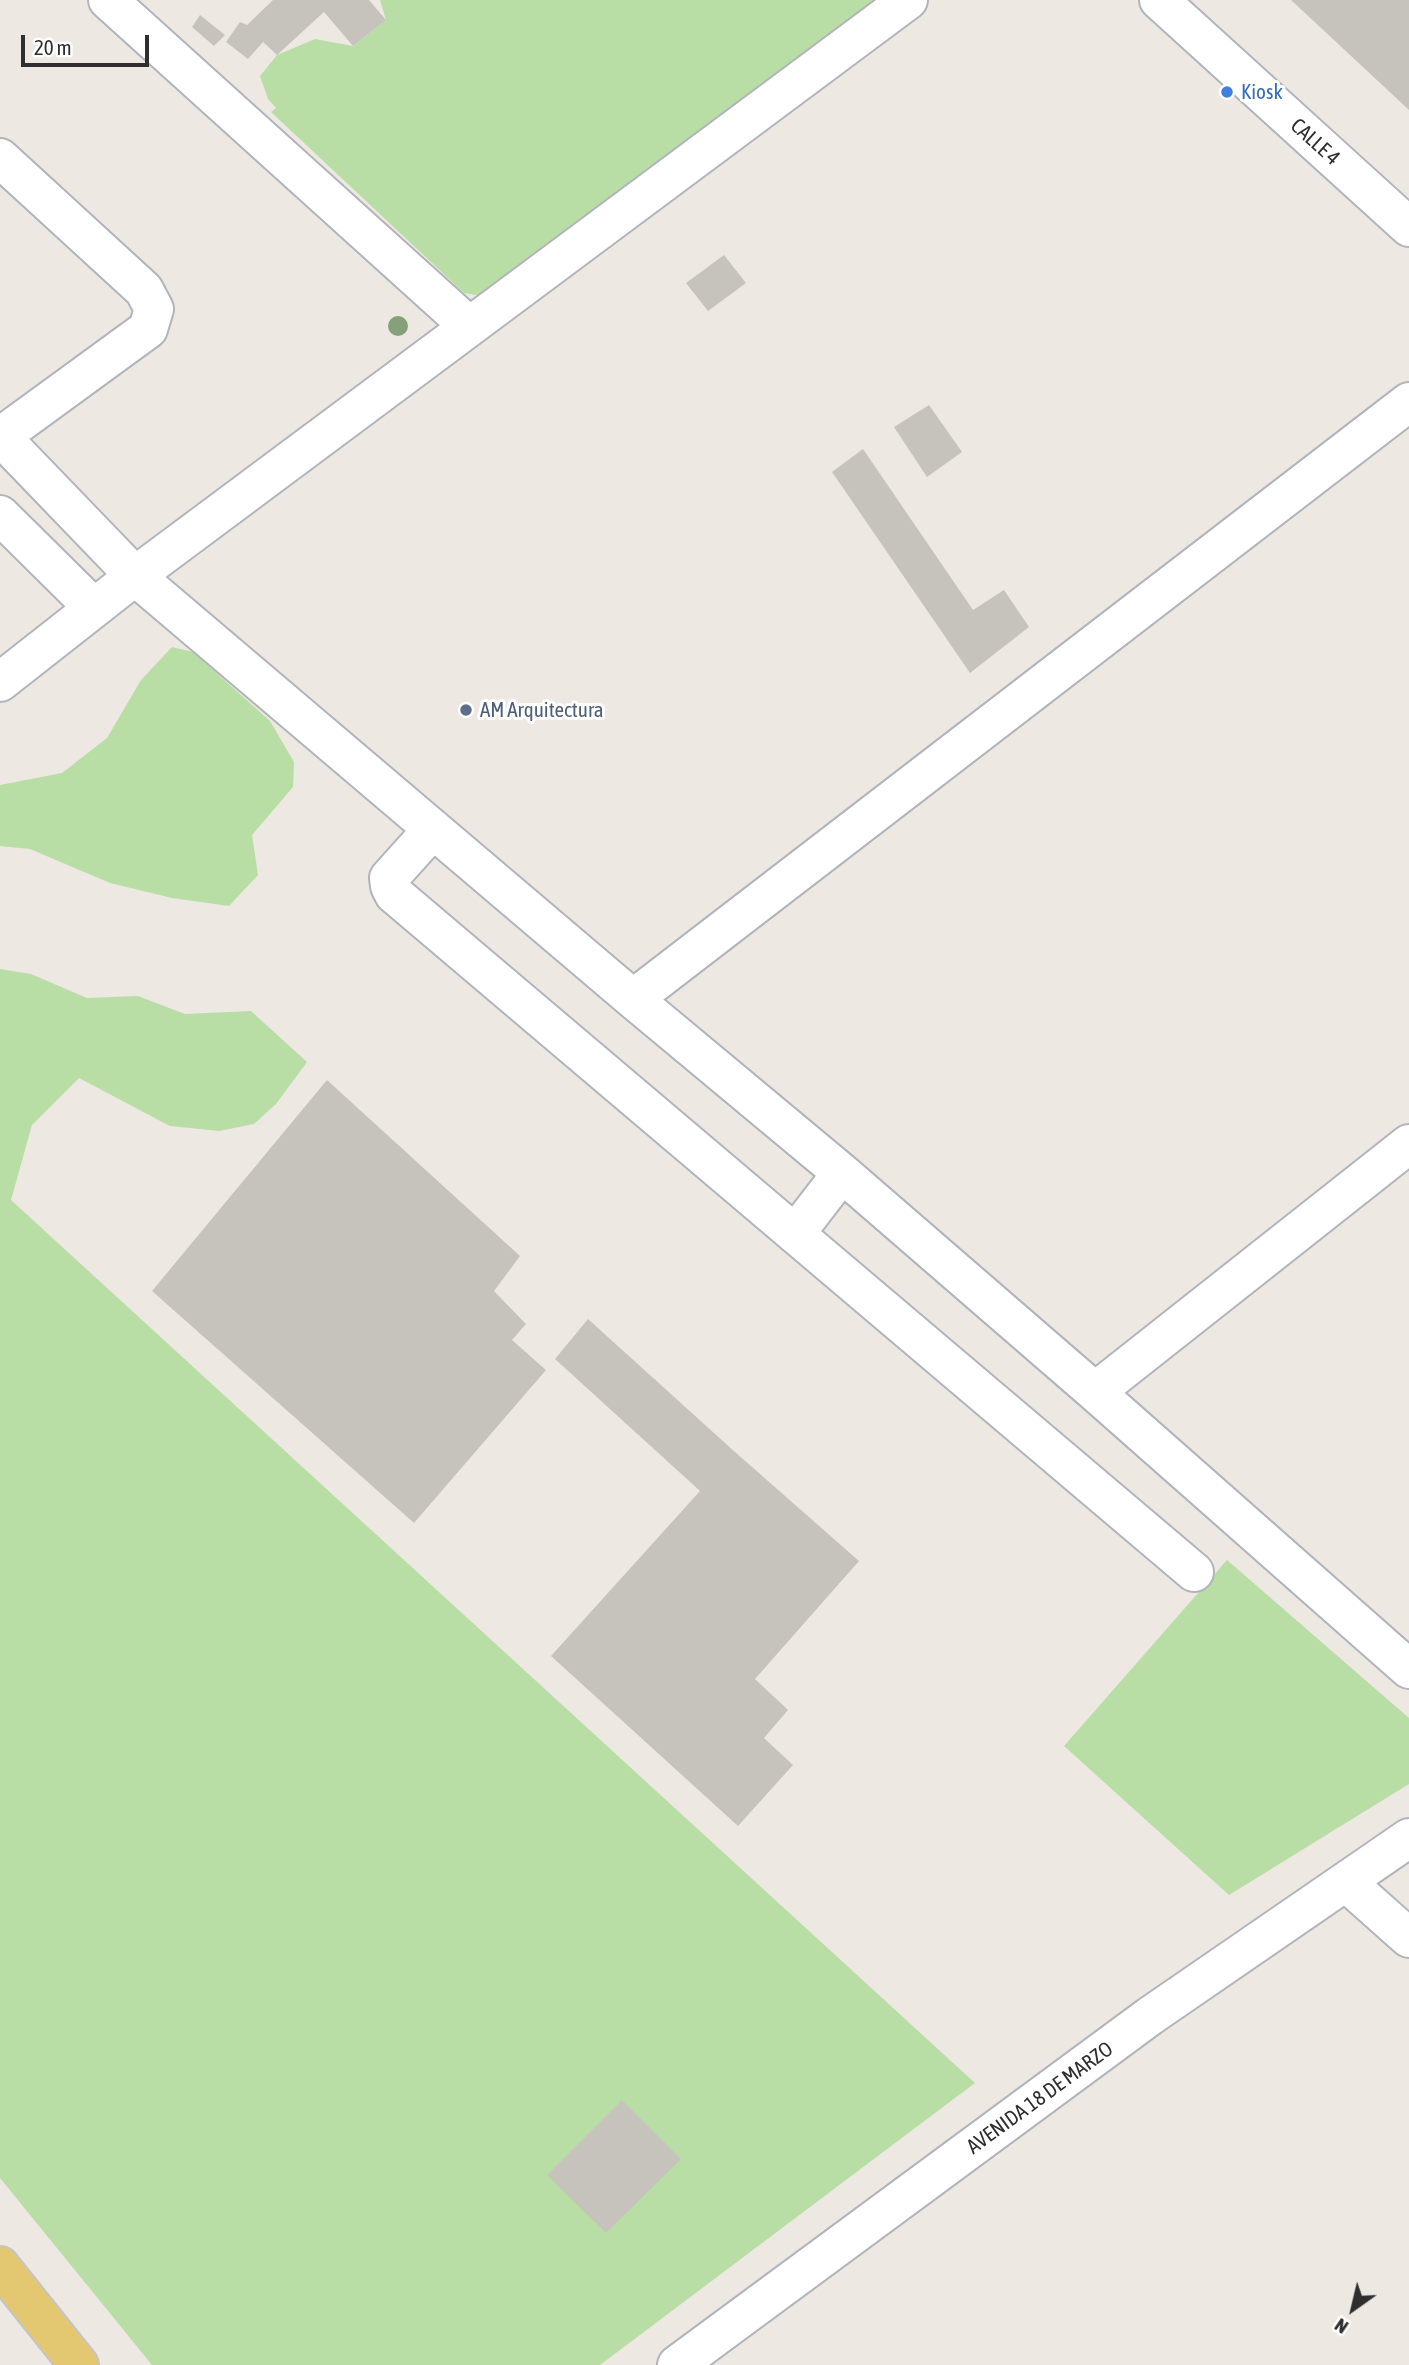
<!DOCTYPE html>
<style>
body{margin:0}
#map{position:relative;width:1409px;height:2365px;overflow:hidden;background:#ede8e2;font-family:"Asap Condensed",sans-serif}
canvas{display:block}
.north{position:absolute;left:1318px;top:2274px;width:70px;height:70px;-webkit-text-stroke:5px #fff;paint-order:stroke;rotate:214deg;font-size:19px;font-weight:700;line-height:28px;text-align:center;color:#2e2e2e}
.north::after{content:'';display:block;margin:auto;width:24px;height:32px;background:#2e2e2e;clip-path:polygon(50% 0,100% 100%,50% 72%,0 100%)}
.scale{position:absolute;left:21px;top:35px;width:128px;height:32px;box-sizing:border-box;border:4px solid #2e2e2e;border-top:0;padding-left:9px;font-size:21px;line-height:24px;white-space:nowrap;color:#2e2e2e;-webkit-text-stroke:5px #fff;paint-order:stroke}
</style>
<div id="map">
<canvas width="1409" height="2365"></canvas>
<div class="north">N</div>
<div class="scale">20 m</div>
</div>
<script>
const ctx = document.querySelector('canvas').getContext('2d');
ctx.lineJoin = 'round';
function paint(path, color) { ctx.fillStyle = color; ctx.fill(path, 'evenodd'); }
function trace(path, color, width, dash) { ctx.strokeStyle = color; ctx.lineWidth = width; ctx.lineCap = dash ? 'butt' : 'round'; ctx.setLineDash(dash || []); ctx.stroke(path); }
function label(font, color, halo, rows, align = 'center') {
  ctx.font = font + ' "Asap Condensed",sans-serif'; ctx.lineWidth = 6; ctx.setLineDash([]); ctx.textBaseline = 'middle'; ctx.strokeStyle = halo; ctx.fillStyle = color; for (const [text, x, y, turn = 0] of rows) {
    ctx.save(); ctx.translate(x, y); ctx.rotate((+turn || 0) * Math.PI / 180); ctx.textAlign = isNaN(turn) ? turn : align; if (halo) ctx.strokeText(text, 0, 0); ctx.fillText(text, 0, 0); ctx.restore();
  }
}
paint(new Path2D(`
 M380,0h529l-409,299 -36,-6 -193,-181 5,-4 -8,-9 -8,-23 17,-21 38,-16 38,7 33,-26z
 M172,647l21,5 77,69 24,41 -1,25 -41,48 6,40 -29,31 -57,-8 -62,-15 -80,-34 -30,-3v-61l62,-12 45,-35 34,-58z
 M0,969l31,5 56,24 51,-2 47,18 66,-3 56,51 -31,42 -22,20 -35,7 -49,-5 -91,-48 -47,47 -21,75 964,883 -375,282h-448l-152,-187z
 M1227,1560l182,158v66l-180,111 -165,-149z`), '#b8dea5');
paint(new Path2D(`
 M273,0h96l17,20 -33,26 -29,-34 -47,43 -14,-13 -15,17 -22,-17 14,-20 7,3z
 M1291,0h118v110z
 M200,15l25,20 -11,11 -22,-19z
 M724,255l22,28 -38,28 -22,-28z
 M929,405l33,47 -35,25 -33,-50z
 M863,449l110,161 31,-20 25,37 -59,46 -138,-201z
 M327,1080l193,176 -26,35 32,33 -14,16 34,30 -132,153 -262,-232z
 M588,1319l147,133 124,109 -104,118 33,31 -24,28 29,27 -55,61 -187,-170 149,-165 -145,-132z
 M622,2100l59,59 -75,74 -59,-58z`), '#c6c3bd');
const minor = new Path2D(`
 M108,0l361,326
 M908,0l-773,576 498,423 209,174 253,219 314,277
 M1159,0l250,227
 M0,158l144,132 10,19 -6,20 -148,108
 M0,515l94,93
 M0,682l135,-106 -134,-139
 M433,829l-44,49 1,8 4,8 800,678
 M633,999l776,-597
 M795,1234l47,-61
 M1095,1392l314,-248
 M1346,1882l63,56
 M677,2365l473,-349 259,-178`);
const major = new Path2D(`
 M0,2266l79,99`);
trace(minor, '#b2b4bc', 42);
trace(major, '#c4c4c4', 42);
trace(minor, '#fff', 38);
trace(major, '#e3c871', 38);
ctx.fillStyle = '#86a079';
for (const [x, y] of [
 [398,326]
]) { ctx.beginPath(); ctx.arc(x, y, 10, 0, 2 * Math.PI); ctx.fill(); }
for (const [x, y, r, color] of [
 [1227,92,7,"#3f7fe0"],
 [466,710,7,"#5c6f8a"]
]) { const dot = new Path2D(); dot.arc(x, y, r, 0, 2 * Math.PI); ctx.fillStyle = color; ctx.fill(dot); trace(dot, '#fff', 2.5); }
label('21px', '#366cbe', '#fff', [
 ["Kiosk",1241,92]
], 'left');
label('21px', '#2e2e2e', '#fff', [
 ["CALLE 4",1315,142,42],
 ["AVENIDA 18 DE MARZO",1040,2098,-36]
]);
label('21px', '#4e5e75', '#fff', [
 ["AM Arquitectura",480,710]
], 'left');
</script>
